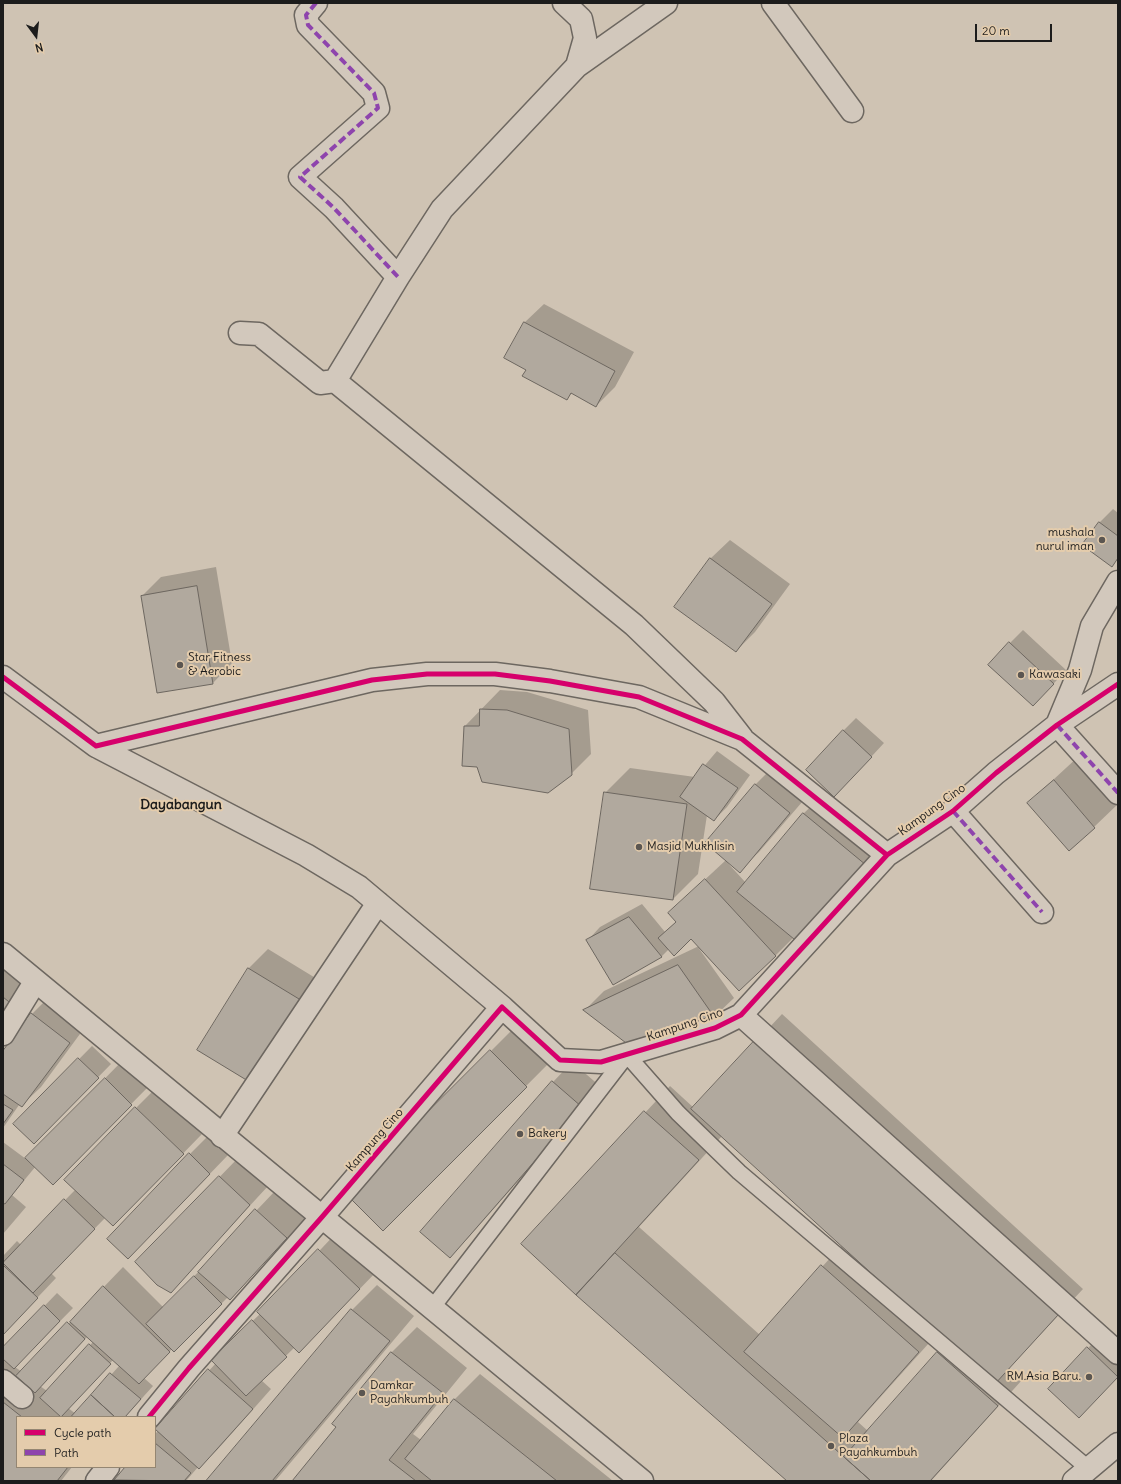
<!DOCTYPE html>
<style>
body{margin:0}
#map{position:relative;width:1121px;height:1484px;overflow:hidden;background:#cfc3b3;font-family:Delius,sans-serif}
canvas{display:block}
.frame{position:absolute;inset:0;border:4px solid #1c1c1c;pointer-events:none}
.legend{position:absolute;left:16px;top:1416px;width:140px;height:52px;box-sizing:border-box;background:#e4ccac;border:1px solid #948672;margin:0;padding:5px 7px;list-style:none;font-size:12px;color:#1c1c1c}
.legend li{display:flex;align-items:center;gap:8px;height:20px}
.legend b{width:20px;border:1px solid #948672}
.north{position:absolute;left:16px;top:16px;width:40px;height:40px;-webkit-text-stroke:3px #e4ccac;paint-order:stroke;rotate:165deg;font-size:11px;font-weight:700;line-height:16px;text-align:center;color:#1c1c1c}
.north::after{content:'';display:block;margin:auto;width:14px;height:18px;background:#1c1c1c;clip-path:polygon(50% 0,100% 100%,50% 72%,0 100%)}
.scale{position:absolute;left:975px;top:24px;width:77px;height:18px;box-sizing:border-box;border:2px solid #1c1c1c;border-top:0;padding-left:5px;font-size:12px;line-height:14px;white-space:nowrap;color:#1c1c1c;-webkit-text-stroke:3px #e4ccac;paint-order:stroke}
</style>
<div id="map">
<canvas width="1121" height="1484"></canvas>
<div class="frame"></div>
<ul class="legend">
<li><b style="height:5px;background:#d6006c"></b>Cycle path</li>
<li><b style="height:5px;background:#8e44ad"></b>Path</li>
</ul>
<div class="north">N</div>
<div class="scale">20 m</div>
</div>
<script>
const ctx = document.querySelector('canvas').getContext('2d');
ctx.lineJoin = 'round';
function paint(path, color) { ctx.fillStyle = color; ctx.fill(path, 'evenodd'); }
function trace(path, color, width, dash) { ctx.strokeStyle = color; ctx.lineWidth = width; ctx.lineCap = dash ? 'butt' : 'round'; ctx.setLineDash(dash || []); ctx.stroke(path); }
function label(font, color, halo, rows, align = 'center') {
  ctx.font = font + ' Delius,sans-serif'; ctx.lineWidth = 4; ctx.setLineDash([]); ctx.textBaseline = 'middle'; ctx.strokeStyle = halo; ctx.fillStyle = color; for (const [text, x, y, turn = 0] of rows) {
    ctx.save(); ctx.translate(x, y); ctx.rotate((+turn || 0) * Math.PI / 180); ctx.textAlign = isNaN(turn) ? turn : align; if (halo) ctx.strokeText(text, 0, 0); ctx.fillText(text, 0, 0); ctx.restore();
  }
}
paint(new Path2D(`
 M544,304l90,48 -19,35 -19,19 -24,-13 -6,6 -39,-30 -3,-46z
 M1113,509l5,4v46l-7,6 -27,-21 16,-22z
 M730,540l60,44 -35,48 -19,19 -26,-92z
 M216,567l16,96 -19,20 -55,9 -16,-96 19,-19z
 M1023,630l43,40 -20,22 -57,-28z
 M500,690l27,2 61,18 3,44 -20,20 -93,-8 -13,-40z
 M856,718l28,25 -37,40 -4,-52z
 M717,751l33,24 -23,32 -13,13 -7,-5 -9,59 -25,25 -68,-106 25,-25 65,9z
 M1079,756l39,44v4l-24,23 -66,-24z
 M775,765l34,29 -50,58 -20,19 -13,-10 20,22 57,-69 20,-19 62,51 -109,109 -37,34 -41,-42 36,51 -20,19 -129,-7 19,-19 95,-45 -8,-8 -22,11 -7,7 -49,28 -25,-44 12,-13 42,-23 23,28 12,-11 -8,-8 57,-53 -20,-17 50,-59z
 M268,949l54,33 -50,82 -73,-14 50,-82z
 M3,962l29,24 -29,34z
 M51,995l37,28 -47,64 -20,19 -2,-1 -16,23v-76l29,-38z
 M782,1014l301,275 -74,79 13,12 -91,101h-143l-265,-237 147,-158 24,22zM722,1136l120,109 -82,90 -121,-108zM938,1333l11,10 -81,88 -10,-9z
 M516,1026l35,35 -168,169 -35,-36z
 M92,1046l19,18 -77,79 -19,-19z
 M124,1059l26,26 -97,98 -17,-17 -24,29 14,12 -23,27v-92l23,17z
 M572,1062l29,25 -132,150 -19,20 -29,-25 132,-150z
 M155,1089l47,45 -70,72 -27,12 -54,55 5,5 -53,56v-78l14,-15 4,4 55,-56 60,-81z
 M209,1135l20,19 -81,84 42,-84z
 M239,1157l30,28 -98,106 -34,-29z
 M275,1191l31,27 -76,81 -2,-2 -54,54 -2,-2 -28,29 9,8 -28,31h-108v50h55l-11,14h-58v-132l54,-56 16,15 -58,59 7,5 101,-105 41,41zM87,1337l6,5 -46,49 -7,-5zM113,1360l6,6 -43,48 -8,-6z
 M338,1231l41,38 -61,63 -23,15 -34,33 10,9 -53,60 -19,19 -1,-1 -12,14 -71,-1 11,-13h29v-33l3,-3 -2,-2 60,-66 9,-16 35,-33z
 M377,1285l37,31 -138,164 1,1h-70l145,-171z
 M417,1327l50,41 -54,66 8,6 34,-41 25,-25 133,107h-320l44,-54 -4,-3 59,-72z
 M1101,1335l17,17v24l-27,28 -3,-56z`), '#0003');
const building = new Path2D(`
 M524,322l91,49 -19,36 -25,-14 -4,7 -45,-24 4,-6 -22,-12z
 M1099,522l19,14v22l-6,9 -30,-22z
 M710,558l62,46 -36,48 -62,-45z
 M197,586l16,98 -56,9 -16,-97z
 M1009,642l45,42 -21,22 -45,-41z
 M480,709l27,1 62,19 3,46 -24,18 -66,-11 -5,-15 -15,-1 2,-40h15z
 M843,730l29,27 -38,40 -28,-27z
 M703,764l35,24 -24,33 -34,-24z
 M1054,780l41,48 -26,23 -42,-48z
 M755,784l35,29 -50,60 -35,-30z
 M604,792l83,12 -14,96 -83,-11z
 M803,813l63,52 -66,79 -63,-52z
 M705,879l71,77 -37,35 -48,-52 -17,17 -16,-18 18,-16 -8,-9z
 M629,917l33,40 -49,28 -27,-45z
 M678,965l37,53 -85,28 -47,-36z
 M248,968l56,34 -51,82 -56,-34z
 M3,997l11,9 -11,12z
 M31,1013l39,30 -48,64 -19,-13v-43z
 M756,1039l302,276 -64,70 -303,-276z
 M490,1050l37,37 -144,144 -37,-37z
 M78,1058l21,20 -65,66 -21,-20z
 M105,1078l27,27 -79,80 -28,-27z
 M552,1081l30,26 -132,151 -30,-26z
 M3,1104l10,6 -10,14z
 M135,1107l49,47 -71,72 -49,-46z
 M644,1111l55,49 -123,135 -55,-51z
 M189,1153l21,21 -82,85 -21,-20z
 M3,1164l21,16 -19,24 -2,-1z
 M219,1176l31,29 -79,88 -14,-8 -22,-23z
 M64,1199l31,30 -62,64 -30,-30z
 M255,1209l32,29 -57,62 -32,-28z
 M318,1249l42,40 -61,64 -42,-41z
 M615,1253l229,204 27,24h-84l-211,-186z
 M3,1265l35,33 -35,37z
 M821,1265l98,87 -76,86 -99,-86z
 M194,1276l28,28 -48,48 -28,-28z
 M103,1286l67,66 -31,32 -69,-62z
 M44,1305l16,16 -46,48 -11,-10v-12z
 M351,1309l39,32 -118,140h-66z
 M252,1320l35,37 -41,39 -35,-36z
 M67,1322l18,17 -50,54 -19,-17z
 M89,1344l22,20 -50,53 -21,-19z
 M1087,1347l31,30 -39,41 -31,-29z
 M391,1352l52,41 -54,67 27,21h-124l44,-54 -4,-3z
 M937,1352l61,54 -68,75h-59l-27,-24z
 M208,1369l45,40 -54,60 -44,-40z
 M110,1373l31,26 -16,18h-10l-24,-22z
 M91,1395l24,22h-44z
 M454,1399l103,82h-125l-27,-22z
 M3,1402l19,15h-5v50h51l-11,14h-54z
 M155,1443l36,30 -7,8 -70,-1 11,-13h30z`);
paint(building, '#b1a99e');
trace(building, '#6d6760', 1);
const lane = new Path2D(`
 M432,1308l195,-253 51,58 61,59 350,297`);
const street = new Path2D(`
 M316,3l-10,12 2,10 66,68 4,15 -78,69 34,31 64,69
 M564,3l17,16 4,19 -8,28
 M773,3l79,108
 M240,333l19,1 61,49 15,-2 299,244 80,77 28,36
 M335,381l63,-104 44,-68 135,-143 89,-63
 M1118,582l-26,44 -12,44 -23,55 61,68
 M3,677l93,69 276,-66 55,-6h68l55,7 89,16 103,42 145,116
 M96,746l210,109 53,32 143,120
 M953,811l89,101
 M741,1015l377,338
 M3,1034l32,-52
 M222,1136l156,-233
 M3,1381l19,16
 M149,1417l40,-49 133,-151 180,-210 58,53 41,2 114,-34 26,-13 146,-160 66,-44 43,-38 61,-48 61,-41
 M97,1481l11,-14`);
const primary = new Path2D(`
 M3,954l639,527`);
const highway = new Path2D(`
 M1074,1481l44,-37`);
trace(lane, '#6d6760', 18);
trace(street, '#6d6760', 25);
trace(primary, '#6d6760', 25);
trace(highway, '#6d6760', 25);
trace(lane, '#d2c8bc', 15);
trace(street, '#d2c8bc', 22);
trace(primary, '#d2c8bc', 22);
trace(highway, '#d2c8bc', 22);
trace(new Path2D(`
 M316,3l-10,12 2,10 66,68 4,15 -78,69 34,31 64,69
 M1057,725l61,68
 M953,811l89,101`), '#8e44ad', 4, [8, 4]);
trace(new Path2D(`
 M3,677l93,69 276,-66 55,-6h68l55,7 89,16 103,42 145,116
 M149,1417l40,-49 133,-151 180,-210 58,53 41,2 114,-34 26,-13 146,-160 66,-44 43,-38 61,-48 61,-41`), '#d6006c', 5);
for (const [x, y, r, color] of [
 [1102,540,4,"#5b5651"],
 [180,665,4,"#5b5651"],
 [1021,675,4,"#5b5651"],
 [639,847,4,"#5b5651"],
 [520,1134,4,"#5b5651"],
 [1089,1377,4,"#5b5651"],
 [362,1393,4,"#5b5651"],
 [831,1446,4,"#5b5651"]
]) { const dot = new Path2D(); dot.arc(x, y, r, 0, 2 * Math.PI); ctx.fillStyle = color; ctx.fill(dot); trace(dot, '#e4ccac', 1.5); }
label('12px', '#1c1c1c', '#e4ccac', [
 ["mushala",1094,533,"right"],
 ["nurul iman",1094,547,"right"],
 ["Star Fitness",188,658],
 ["& Aerobic",188,672],
 ["Kawasaki",1029,675],
 ["Masjid Mukhlisin",647,847],
 ["Bakery",528,1134],
 ["RM.Asia Baru.",1081,1377,"right"],
 ["Damkar",370,1386],
 ["Payahkumbuh",370,1400],
 ["Plaza",839,1439],
 ["Payahkumbuh",839,1453]
], 'left');
label('12px', '#1c1c1c', '#e4ccac', [
 ["Kampung Cino",932,810,-36],
 ["Kampung Cino",685,1025,-19],
 ["Kampung Cino",375,1140,-49]
]);
label('bold 14px', '#1c1c1c', '#e4ccac', [
 ["Dayabangun",181,805]
]);
</script>
